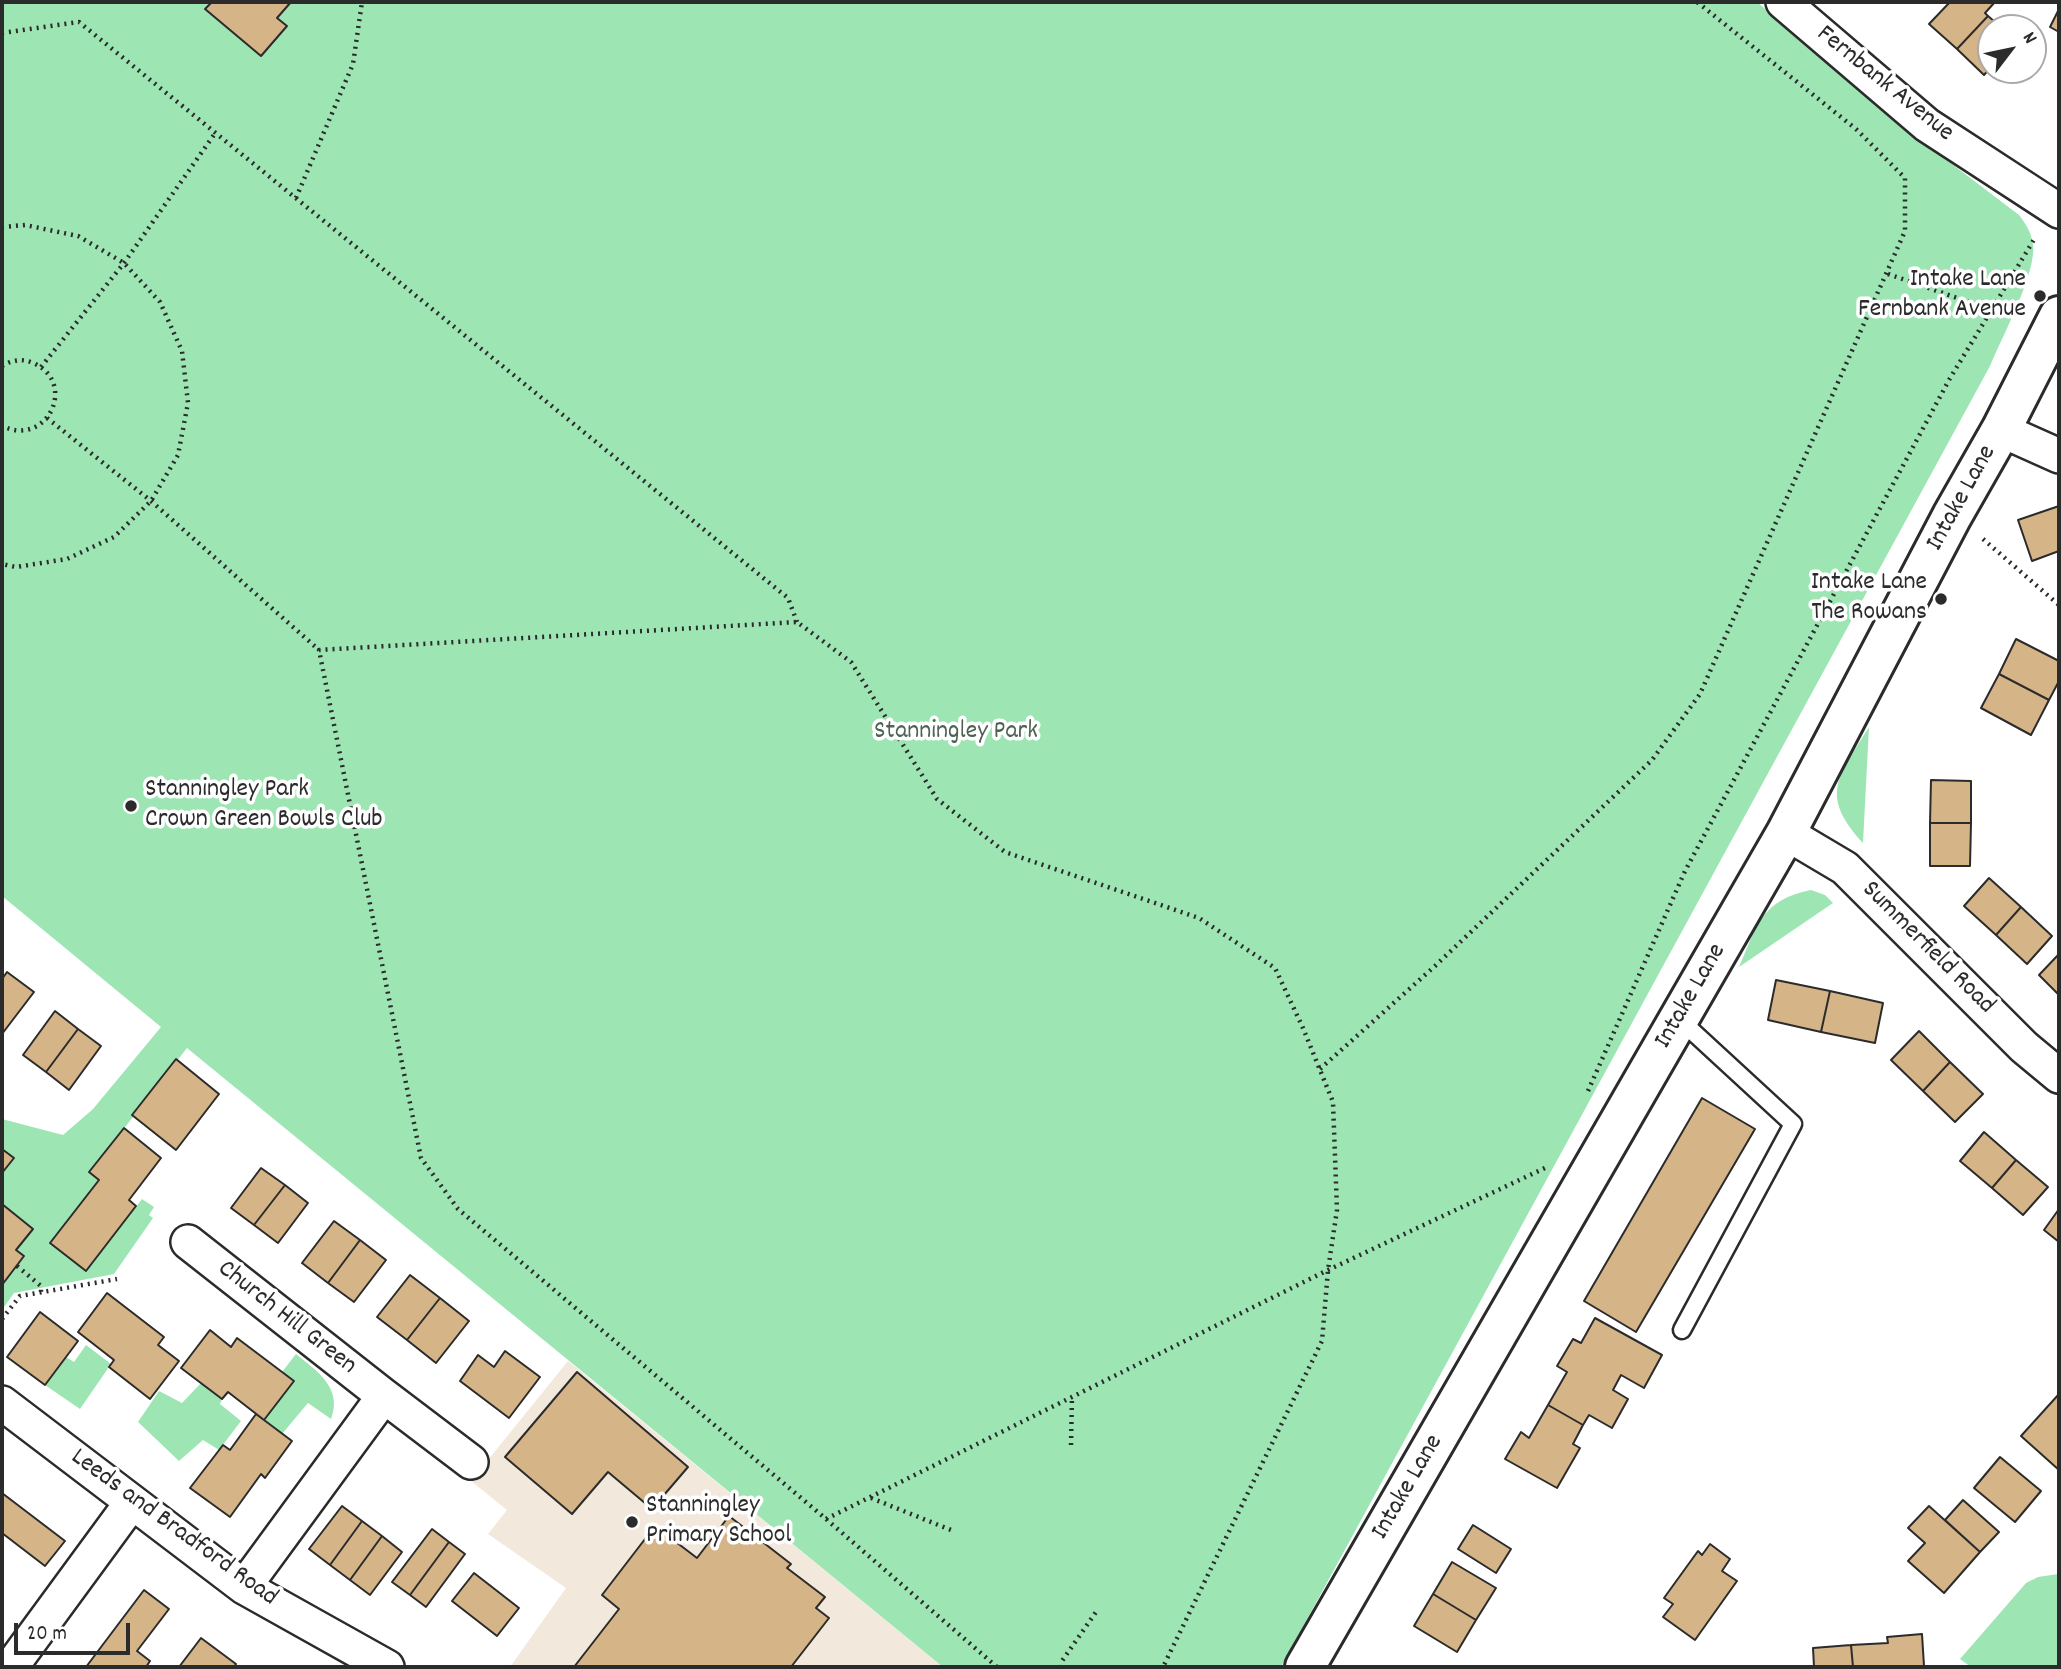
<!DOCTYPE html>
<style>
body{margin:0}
#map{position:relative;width:2061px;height:1669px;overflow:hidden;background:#fff;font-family:Dekko,sans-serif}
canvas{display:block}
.frame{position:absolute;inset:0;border:4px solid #2b2b2b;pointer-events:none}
.north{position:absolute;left:1977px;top:14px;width:70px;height:70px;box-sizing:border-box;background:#fff;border:2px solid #aaa;border-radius:50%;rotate:58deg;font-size:19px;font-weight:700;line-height:28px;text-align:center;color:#2b2b2b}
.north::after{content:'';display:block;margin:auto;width:24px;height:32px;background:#2b2b2b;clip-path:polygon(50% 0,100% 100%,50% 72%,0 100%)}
.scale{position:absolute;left:14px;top:1623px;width:116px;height:32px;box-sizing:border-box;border:4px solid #2b2b2b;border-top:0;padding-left:9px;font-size:21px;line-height:24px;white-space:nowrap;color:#2b2b2b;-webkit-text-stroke:5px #fff;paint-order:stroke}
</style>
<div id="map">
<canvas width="2061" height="1669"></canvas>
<div class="frame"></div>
<div class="north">N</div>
<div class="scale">20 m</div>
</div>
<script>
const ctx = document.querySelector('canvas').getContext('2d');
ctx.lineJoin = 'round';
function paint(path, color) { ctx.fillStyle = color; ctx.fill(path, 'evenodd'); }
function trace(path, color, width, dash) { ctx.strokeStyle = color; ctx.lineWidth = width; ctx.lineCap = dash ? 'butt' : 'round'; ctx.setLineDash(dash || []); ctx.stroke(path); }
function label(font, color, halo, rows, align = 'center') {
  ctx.font = font + ' Dekko,sans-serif'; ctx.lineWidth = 7; ctx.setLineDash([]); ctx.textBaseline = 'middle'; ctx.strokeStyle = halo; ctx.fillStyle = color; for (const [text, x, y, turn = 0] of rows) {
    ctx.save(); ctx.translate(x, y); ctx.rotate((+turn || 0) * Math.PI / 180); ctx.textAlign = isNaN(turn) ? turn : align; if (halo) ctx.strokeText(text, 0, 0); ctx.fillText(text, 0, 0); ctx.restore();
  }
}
paint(new Path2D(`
 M568,1361l375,306h-433l56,-79 -78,-54 19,-24 -36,-29z`), '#f2e8db');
paint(new Path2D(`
 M2,2h1755l162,137 100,76c7,9 12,17 14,29 4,28 -31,93 -43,122l-709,1301h-338l-756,-619 -97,124 9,8 -49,62 36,29 56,-72 12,8 -5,8 4,3 -39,56 -100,19 -12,17v-191l61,16 30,-26 68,-82 -159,-131z
 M1869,727l-6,116c-45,-49 -24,-67 6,-116z
 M1811,890l14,5 8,8 -94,64c18,-41 22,-67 72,-77z
 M86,1345l25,19 -31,45 -35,-24 21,-28 8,5z
 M296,1354c21,17 47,34 35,65l-23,-16 -26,31 -18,-13 30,-40 -12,-9z
 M201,1383l21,16 -2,5 21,17 -22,29 -16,-10 -24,21 -41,-39 21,-31 23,12z
 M2058,1574l1,93h-88l-11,-8 66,-76 12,-6z`), '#9de6b4');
const building = new Path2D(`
 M212,2h79l-14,16 10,8 -26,30 -56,-47z
 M1950,2h45l-10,11 3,3 -31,33 -28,-25z
 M2059,9v23l-9,-5z
 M1988,16l14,12h-11v39l-7,8 -27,-26z
 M2059,506v45l-27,10 -14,-41z
 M2016,639l43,22v20l-10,19 -50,-26z
 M1999,674l50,26 -18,35 -50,-27z
 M1931,780l40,1v42h-41z
 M1930,823h41l-1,43h-40z
 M1989,878l32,29 -25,28 -32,-29z
 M2021,907l31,29 -25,28 -31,-29z
 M2059,954v41l-20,-20z
 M7,972l27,20 -32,42v-55z
 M1776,980l54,11 -9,41 -53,-12z
 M1830,991l53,12 -8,40 -54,-11z
 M55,1011l23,18 -32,43 -23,-17z
 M78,1029l23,17 -32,44 -23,-18z
 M1919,1031l31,31 -27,29 -32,-31z
 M176,1059l43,35 -43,56 -44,-35z
 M1950,1062l33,32 -28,28 -32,-31z
 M1702,1098l53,31 -119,203 -52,-31z
 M124,1128l37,30 -32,42 7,6 -50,65 -36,-28 49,-63 -10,-8z
 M1984,1132l32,28 -24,28 -32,-27z
 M2,1149l12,9 -12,15z
 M2016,1160l32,27 -25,28 -31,-27z
 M261,1168l24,17 -31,40 -23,-17z
 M285,1185l23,18 -30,40 -24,-18z
 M2,1204l31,25 -17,21 8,6 -22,29z
 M2059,1209v33l-15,-12z
 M334,1221l26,19 -32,43 -26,-20z
 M360,1240l26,20 -32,42 -26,-19z
 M410,1275l30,23 -33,42 -30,-23z
 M107,1293l57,44 -6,8 21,16 -29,38 -41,-32 5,-7 -36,-28z
 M440,1298l29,23 -33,42 -29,-23z
 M40,1312l38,29 -33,44 -38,-28z
 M1595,1318l67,37 -18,33 -23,-13 -8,15 15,9 -16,29 -23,-13 -6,10 -35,-20 19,-33 -10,-6 16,-27 8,4z
 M210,1330l21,17 6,-9 57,43 -30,39 -36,-28 -6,7 -41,-31z
 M505,1351l35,26 -31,41 -49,-37 18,-26 16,12z
 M577,1372l111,95 -36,42 -44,-37 -36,42 -67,-57z
 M2059,1394v76l-38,-34z
 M1548,1405l35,20 -10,19 7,4 -23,40 -52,-29 16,-27 8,6z
 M256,1414l36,27 -27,37 -4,-4 -31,43 -40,-29 33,-43 7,5z
 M2000,1457l41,34 -26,31 -41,-34z
 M2,1493l63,48 -20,25 -43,-33z
 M1963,1500l36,32 -19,20 -35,-32z
 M342,1506l20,15 -32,44 -21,-16z
 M1929,1506l51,46 -36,41 -36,-32 17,-18 -17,-15z
 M729,1516l62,48 -4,4 38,29 -9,11 13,10 -38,49h-217l45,-58 -17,-14 53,-69 42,32z
 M362,1521l20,15 -32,44 -20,-15z
 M1473,1525l38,24 -15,24 -38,-24z
 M432,1529l17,13 -39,53 -18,-13z
 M382,1536l20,16 -32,43 -20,-15z
 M449,1542l16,12 -39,53 -16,-12z
 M1710,1544l20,15 -8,12 15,10 -42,59 -32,-23 10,-13 -9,-6 34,-47 4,4z
 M1452,1562l44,26 -20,32 -43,-26z
 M474,1573l45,35 -22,28 -45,-35z
 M144,1590l25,19 -32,42 13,10 -4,6h-60z
 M1433,1594l43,26 -19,32 -43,-26z
 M1922,1634l2,32 -71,1 -2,-22 37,-2 -1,-6z
 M201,1638l35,26 -2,3h-55z
 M1851,1645l2,22h-39l-1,-19z`);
paint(building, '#d5b488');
trace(building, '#2b2b2b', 2);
const service = new Path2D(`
 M1679,1019l114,105 -111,206`);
const minor = new Path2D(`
 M1783,2l144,123 132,86
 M2001,430l58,26
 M1786,833l59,35 179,179 35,29
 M188,1242l196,154 -140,191
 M384,1396l87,66
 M2,1403l242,184 143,80
 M11,1667l121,-165`);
const tertiary = new Path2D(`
 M1305,1667l481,-834 166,-317 49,-86 58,-114`);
trace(service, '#2b2b2b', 21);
trace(minor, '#2b2b2b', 38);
trace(tertiary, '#2b2b2b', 44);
trace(new Path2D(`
 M2,33l77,-11 709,576 9,24
 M296,198l57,-134 9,-62
 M2,227l23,-2 53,11 46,27 36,39 22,49 6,52 -10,52 -27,46 -37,36 -47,22 -51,8 -14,-3
 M1888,274l104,36
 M2,366c10,-6 20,-8 31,-3 45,19 15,85 -31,63
 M41,367l83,-104 92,-131
 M47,418l104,83 168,149
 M1983,539l76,66
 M1320,1069l115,-103 217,-206 48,-66 205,-463v-53l-49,-49 -159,-127
 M1588,1091l97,-220 264,-491 86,-142
 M17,1266l24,20v6
 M2,1319l18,-23 97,-17
 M1071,1445l1,-48
 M871,1498l80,32
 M826,1519l502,-249 219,-103
 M997,1667l-171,-148 -368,-310 -37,-51 -102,-508 478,-28 54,40 86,137 68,53 194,66 76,50 28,60 30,74 4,108 -9,60 -6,71 -159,326
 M1061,1667l1,-6 34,-49`), '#2b2b2b', 4.5, [2, 5]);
trace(service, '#fff', 16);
trace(minor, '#fff', 33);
trace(tertiary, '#fff', 38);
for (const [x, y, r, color] of [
 [2040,296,7,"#2b2b2b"],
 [1941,599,7,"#2b2b2b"],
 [131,806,7,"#2b2b2b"],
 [632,1522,7,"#2b2b2b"]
]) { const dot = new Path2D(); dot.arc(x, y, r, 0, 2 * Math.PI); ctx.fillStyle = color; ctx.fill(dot); trace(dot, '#fff', 2.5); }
label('26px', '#2b2b2b', '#fff', [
 ["Fernbank Avenue",1884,85,39],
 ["Intake Lane",1963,499,-61],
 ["Summerfield Road",1927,949,45],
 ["Intake Lane",1692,997,-60],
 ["Church Hill Green",286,1319,38],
 ["Intake Lane",1409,1488,-60],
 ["Leeds and Bradford Road",173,1529,36]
]);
label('26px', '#2b2b2b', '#fff', [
 ["Intake Lane",2026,281],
 ["Fernbank Avenue",2026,311],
 ["Intake Lane",1927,584],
 ["The Rowans",1927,614],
 ["Stanningley Park",145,791,"left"],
 ["Crown Green Bowls Club",145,821,"left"],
 ["Stanningley",646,1507,"left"],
 ["Primary School",646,1537,"left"]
], 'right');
label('26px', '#4d6354', '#fff', [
 ["Stanningley Park",956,733]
]);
</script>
